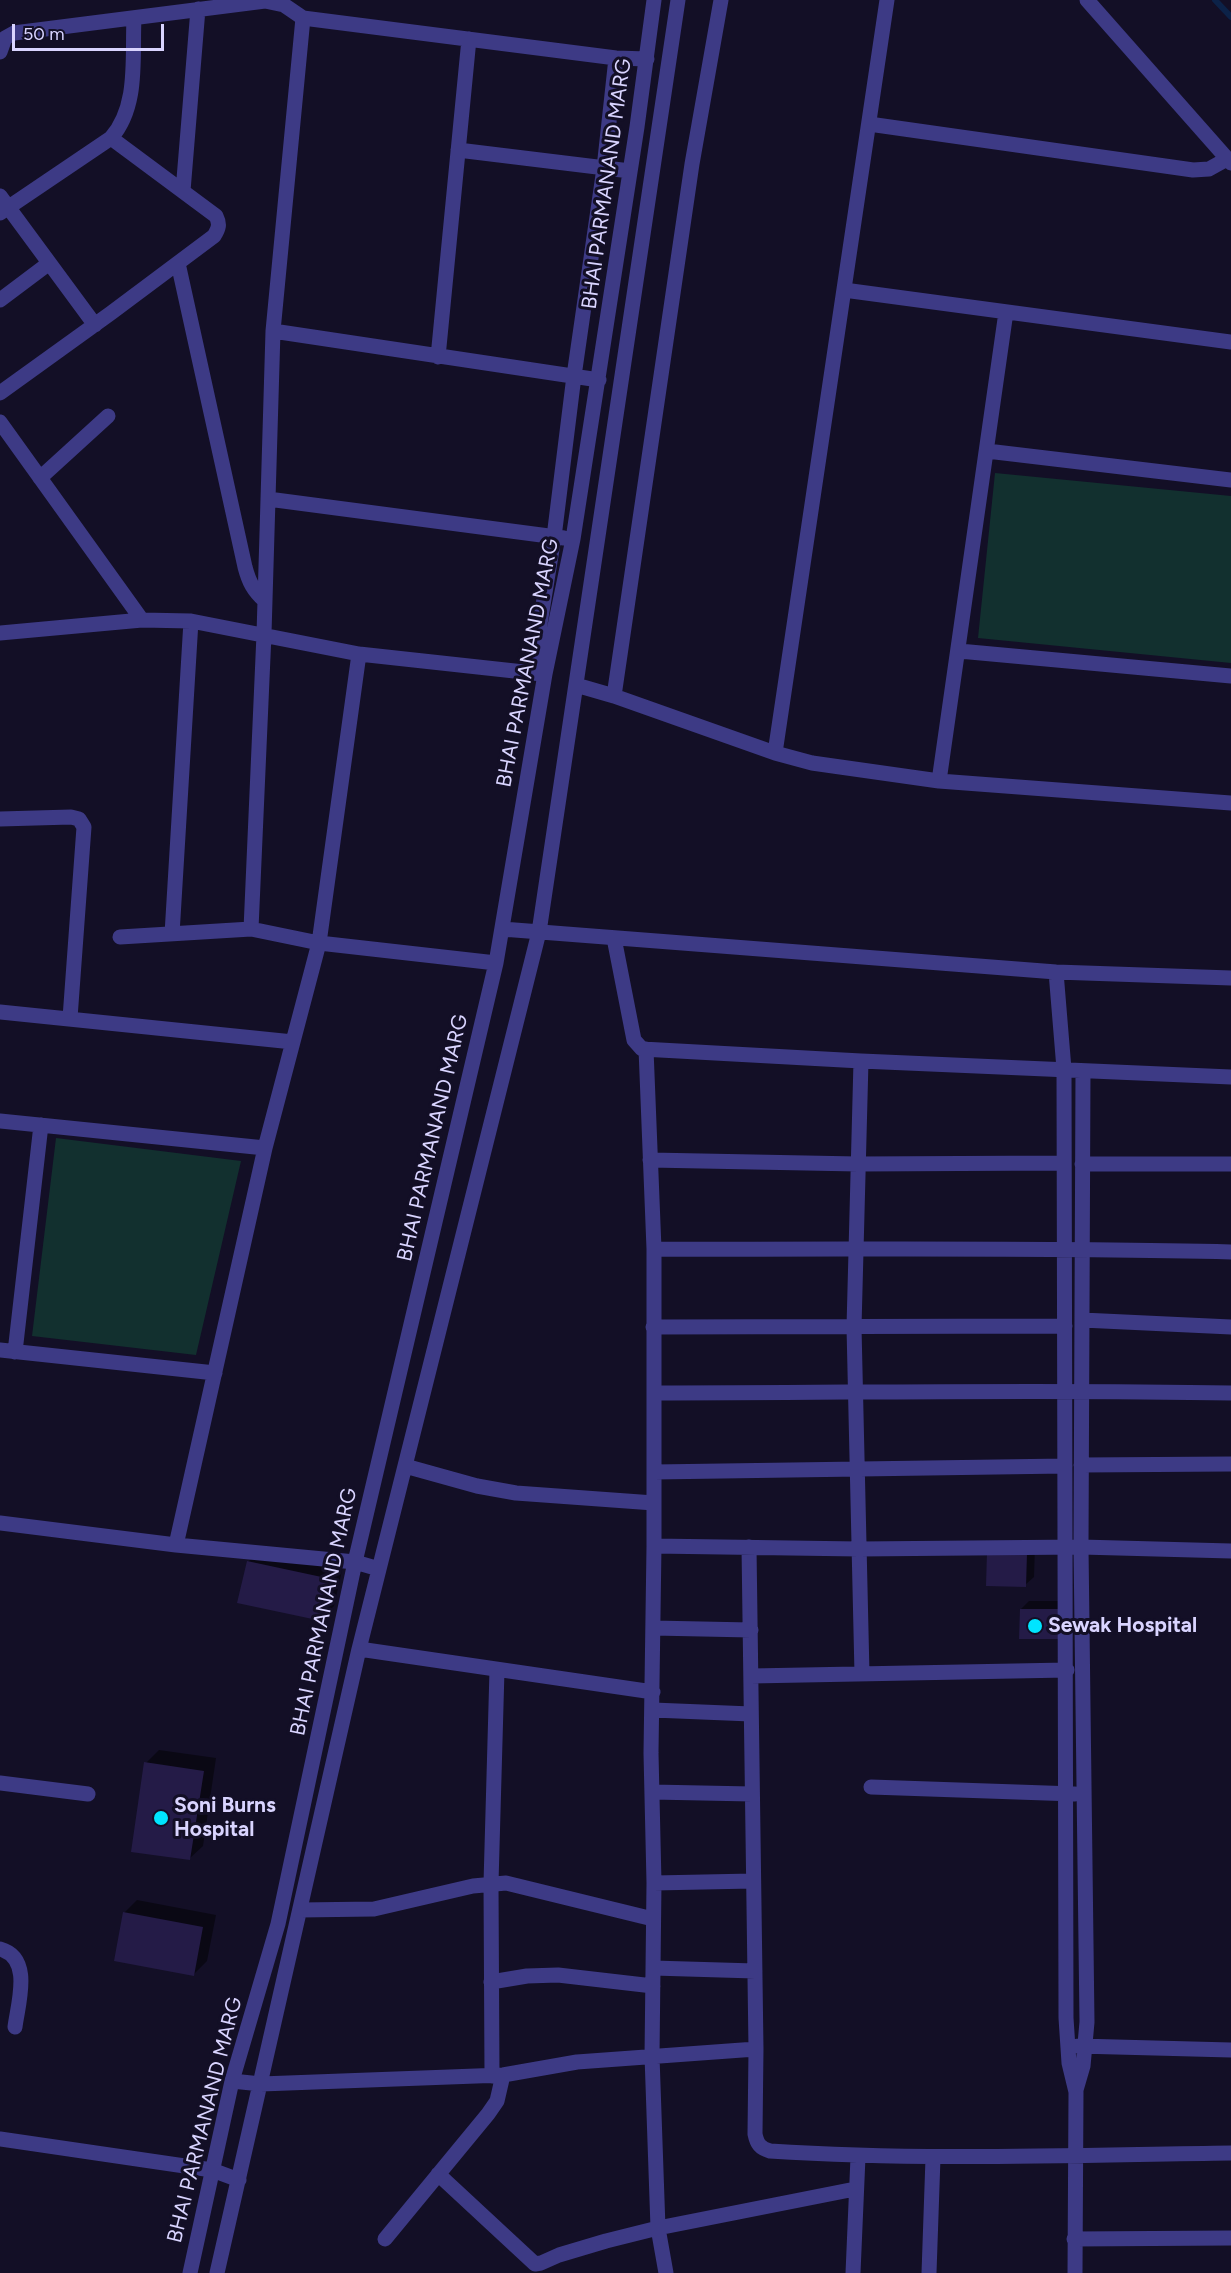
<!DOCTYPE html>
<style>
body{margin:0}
#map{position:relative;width:1231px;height:2273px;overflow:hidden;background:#130f26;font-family:Figtree,sans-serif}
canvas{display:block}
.scale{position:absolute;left:12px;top:24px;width:152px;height:27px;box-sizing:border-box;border:3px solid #d9d4ff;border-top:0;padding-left:8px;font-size:18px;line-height:21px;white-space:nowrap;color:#d9d4ff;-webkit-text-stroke:4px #130f26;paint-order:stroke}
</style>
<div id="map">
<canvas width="1231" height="2273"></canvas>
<div class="scale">50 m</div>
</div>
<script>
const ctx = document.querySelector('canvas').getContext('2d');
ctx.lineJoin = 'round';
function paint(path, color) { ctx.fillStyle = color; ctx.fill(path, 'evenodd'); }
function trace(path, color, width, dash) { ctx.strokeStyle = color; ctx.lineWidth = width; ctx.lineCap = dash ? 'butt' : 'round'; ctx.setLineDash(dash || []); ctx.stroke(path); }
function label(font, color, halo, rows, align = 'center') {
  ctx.font = font + ' Figtree,sans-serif'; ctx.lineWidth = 6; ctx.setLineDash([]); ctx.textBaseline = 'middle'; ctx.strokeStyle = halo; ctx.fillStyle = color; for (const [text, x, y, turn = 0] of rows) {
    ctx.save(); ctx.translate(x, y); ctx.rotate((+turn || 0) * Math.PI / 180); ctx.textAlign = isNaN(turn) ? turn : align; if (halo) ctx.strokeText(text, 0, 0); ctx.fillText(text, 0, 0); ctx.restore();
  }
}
paint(new Path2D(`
 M995,473l236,23v167l-253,-25z
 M56,1138l185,23 -45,194 -164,-19z`), '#12302f');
paint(new Path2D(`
 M997,1544l38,1 -1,32 -9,8z
 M261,1549l82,17 -9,40 -13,13 -73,-57z
 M1029,1601h42l-1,28 -49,-20z
 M159,1750l57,8 -13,88 -13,12 -44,-95z
 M137,1900l79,15 -9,46 -13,13 -70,-61z`), '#0007');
trace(new Path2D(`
 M1215,0l16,17`), '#0c2248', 6);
paint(new Path2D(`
 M987,1552l40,1 -1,34 -40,-1z
 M247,1561l84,18 -9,42 -85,-18z
 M1020,1609h43l-1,30h-43z
 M144,1762l60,9 -14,89 -59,-8z
 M123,1912l80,15 -9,49 -80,-15z`), '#241b47');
trace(new Path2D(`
 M1087,0l144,163
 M0,52l5,-14 9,-5 251,-32 19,4 19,13 313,40 31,1
 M869,124l324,46 16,-1 18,-10
 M458,150l172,21
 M183,191l15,-182
 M0,196l95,129
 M0,213l111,-75c28,-32 21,-80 23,-120
 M178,263l67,304c4,15 8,23 20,34
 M844,290l387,52
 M0,300l48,-36
 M273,331l326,49
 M438,357l31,-318
 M0,393l111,-80 103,-77c5,-8 6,-12 2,-20l-105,-78
 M0,422l142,198
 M987,451l244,29
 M40,478l68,-62
 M268,499l296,39
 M0,633l142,-13 49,1 168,33 183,20
 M959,651l272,25
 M532,673l22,-136 20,-161 30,-208 12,-110
 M576,685l38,11 161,57 37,10 127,18 292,22
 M614,696l78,-532 29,-164
 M775,753l112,-753
 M939,781l67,-469
 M0,819l71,-2 8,2 5,8 -14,191
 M251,929l13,-295 9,-303 30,-313
 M502,929l554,43 175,6
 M172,934l19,-313
 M120,937l131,-8 68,14 177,20
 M614,938l20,102 8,9 219,12 370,16
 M1056,972l8,97 2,949 3,45 7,29 -1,181
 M0,1012l293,30
 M646,1049l8,200v297l-3,207 3,130 -2,173 6,172 8,45
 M861,1061l-7,266 8,347
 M0,1121l265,27
 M650,1160l208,4 205,-1
 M1082,1164h149
 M654,1249c192,1 385,-2 577,3
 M1082,1320l149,7
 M653,1327l412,-1
 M0,1350l215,23
 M15,1352l26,-227
 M654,1393c192,0 385,-4 577,0
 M1081,1465l150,-1
 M405,1466l72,20 39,7 138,10
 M654,1472l411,-6
 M0,1523l176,22 179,17 24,7
 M176,1545l89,-397 54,-205 40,-289
 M654,1546l205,3 222,-2 150,4
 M749,1547l7,502 -1,85c2,10 5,14 15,17 154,10 307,4 461,2
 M653,1628l98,2
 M359,1649l294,43
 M751,1676l316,-6
 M653,1710l98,4
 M0,1783l88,11
 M871,1787l204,7
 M652,1792l100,2
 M654,1883l99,-2
 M300,1910l74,-1 99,-23 33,-3 147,36
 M0,1949c33,9 18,54 15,78
 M653,1968l102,3
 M491,1982l36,-6 31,-1 95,11
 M1078,2046l153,4
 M492,2076l-1,-193 6,-213
 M232,2081l29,3 242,-9 74,-13 179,-13
 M1076,2090l7,-24 4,-44 -6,-475 2,-476
 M0,2139l212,31 27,10
 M438,2174l97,90 6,-1 18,-8 47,-14 52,-13 197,-39
 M385,2239l103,-125 9,-13 6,-26
 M1074,2239l157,-1
 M190,2273l42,-192 46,-157 77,-362 141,-599 49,-289 28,-135 64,-412 17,-127
 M217,2273l142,-624 180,-717 139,-932
 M853,2273l5,-116
 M929,2273l4,-115`), '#3d3a85', 15);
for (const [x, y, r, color] of [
 [1035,1626,8,"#00e5ff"],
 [161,1818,8,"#00e5ff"]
]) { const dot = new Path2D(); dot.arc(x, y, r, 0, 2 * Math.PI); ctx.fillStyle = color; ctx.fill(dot); trace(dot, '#130f26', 2); }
label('21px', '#d9d4ff', '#130f26', [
 ["BHAI PARMANAND MARG",607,184,-82],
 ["BHAI PARMANAND MARG",528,663,-79],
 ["BHAI PARMANAND MARG",433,1138,-77],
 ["BHAI PARMANAND MARG",324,1612,-78],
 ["BHAI PARMANAND MARG",205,2120,-76]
]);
label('bold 21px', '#d9d4ff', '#130f26', [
 ["Sewak Hospital",1048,1626],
 ["Soni Burns",174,1806],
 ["Hospital",174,1830]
], 'left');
</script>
